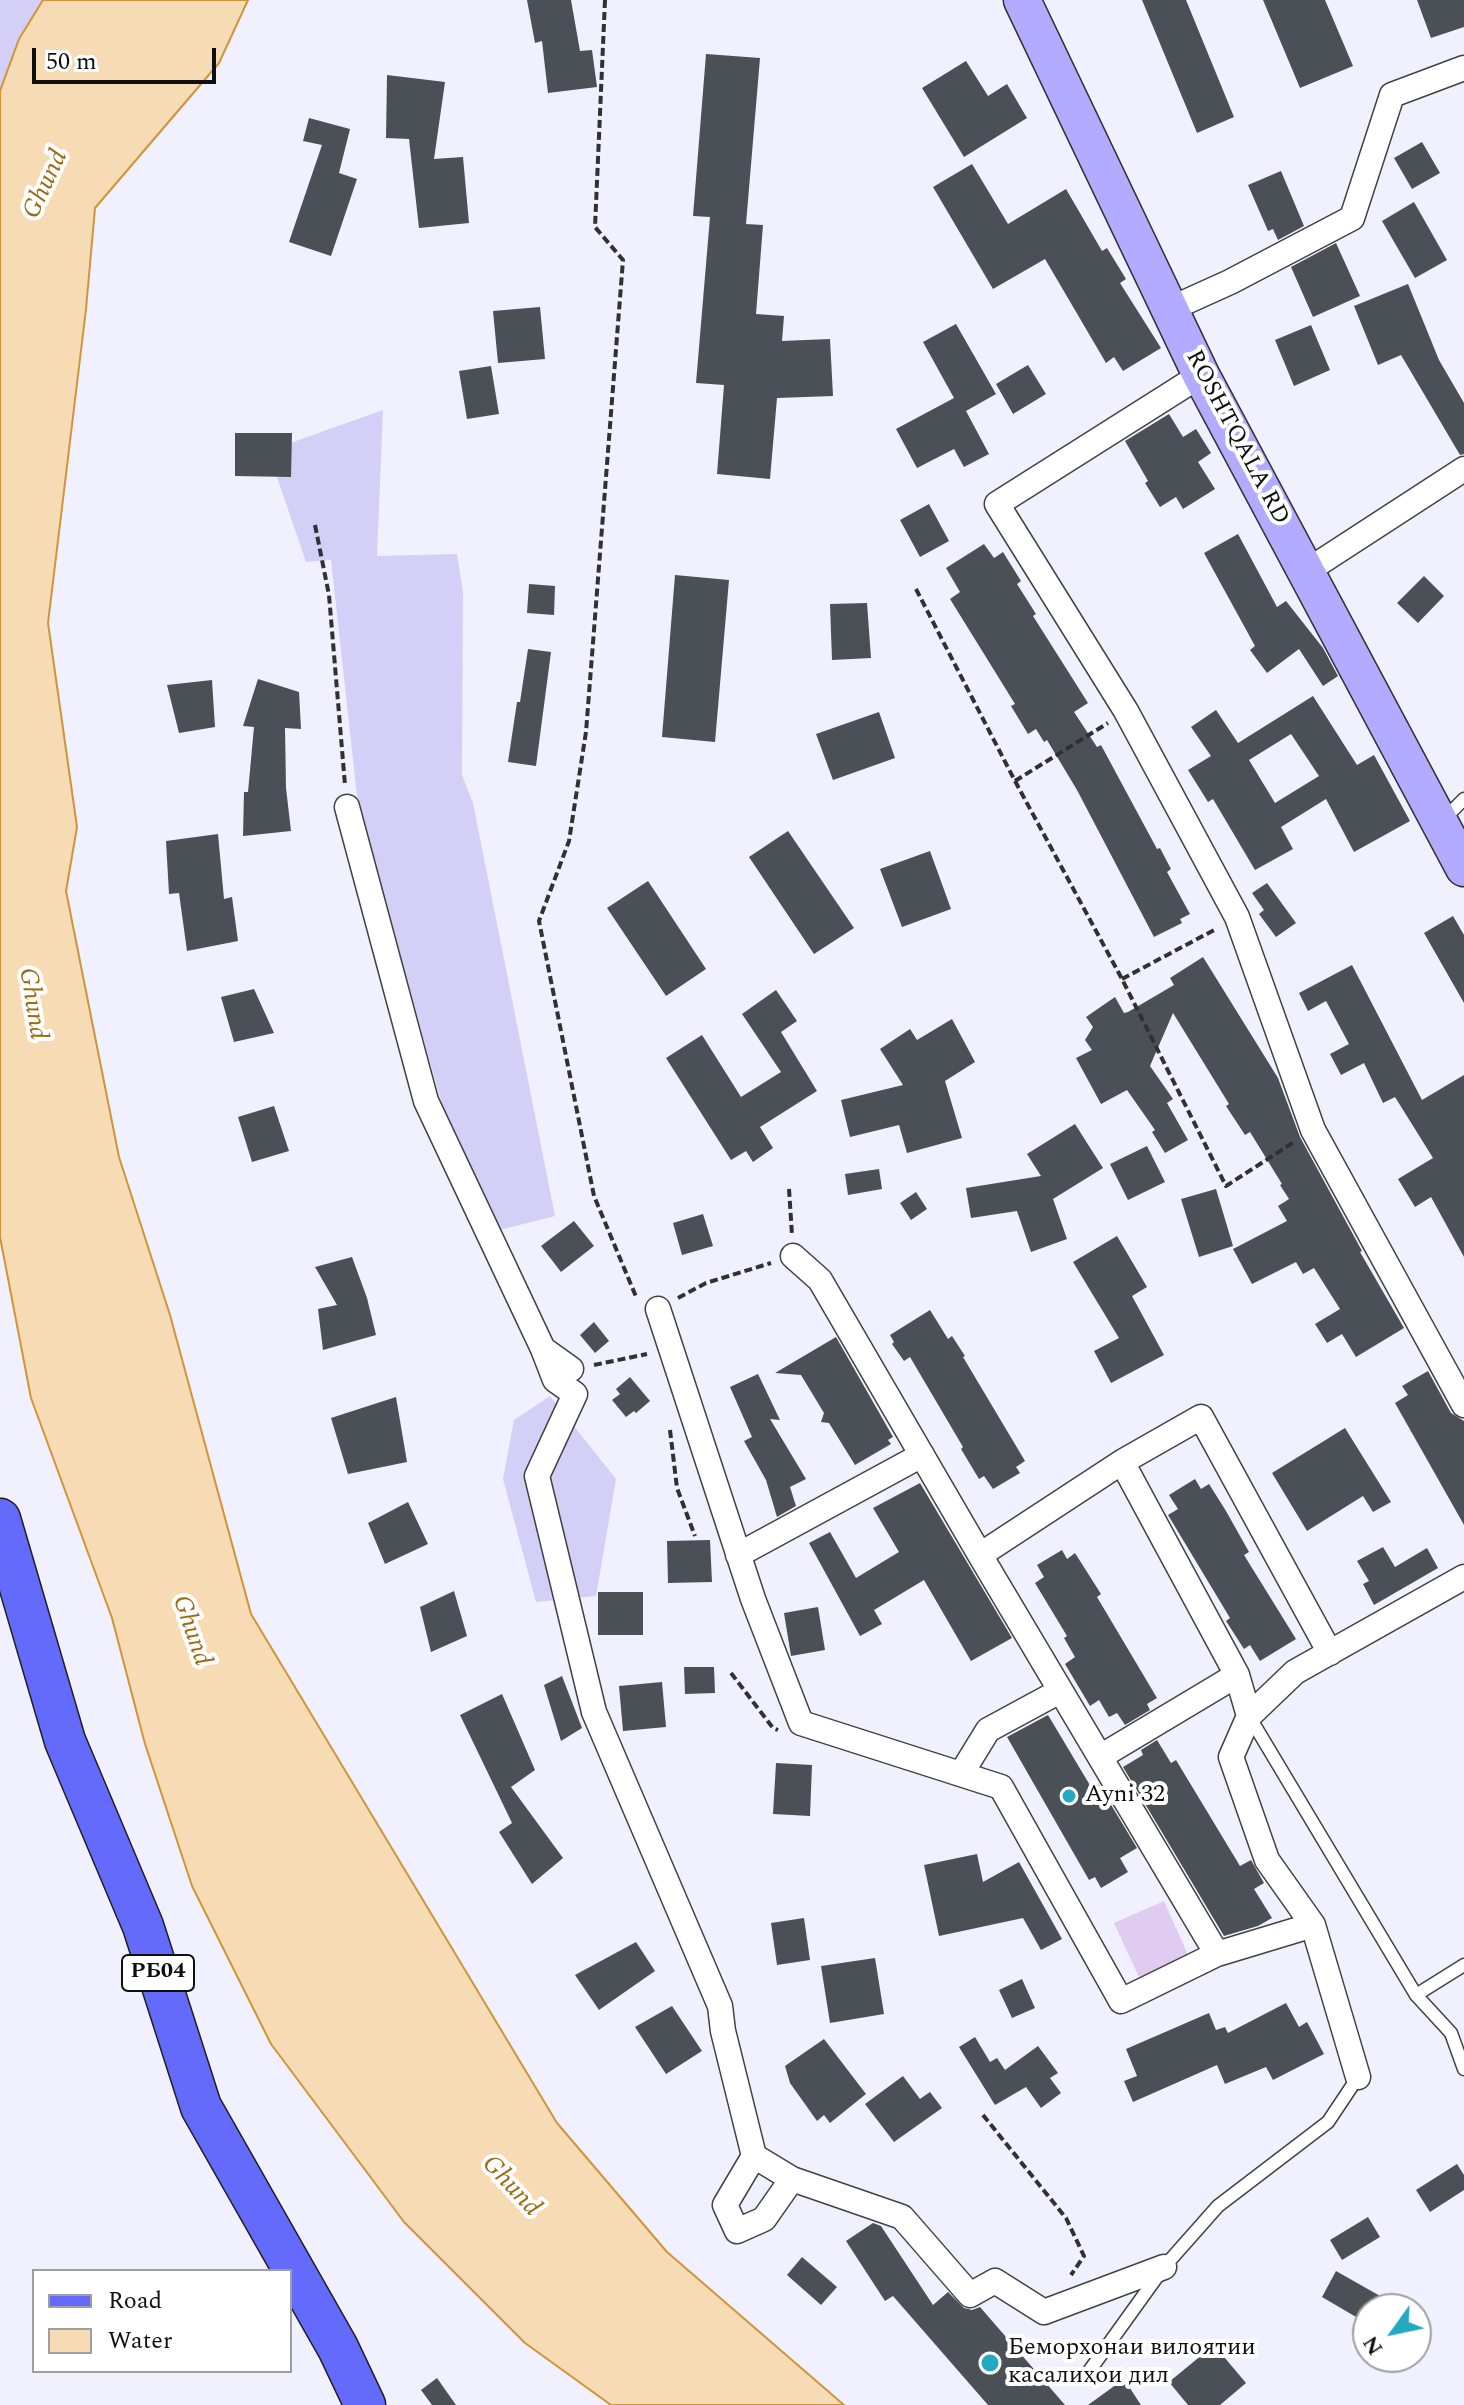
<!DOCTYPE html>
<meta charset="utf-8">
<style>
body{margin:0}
#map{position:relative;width:1464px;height:2405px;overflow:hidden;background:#f0f0ff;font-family:Spectral,serif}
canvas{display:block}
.legend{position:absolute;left:32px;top:2269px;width:260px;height:104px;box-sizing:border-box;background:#fff;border:2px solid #9f9f9f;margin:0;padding:10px 14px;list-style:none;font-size:24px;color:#0f0f0f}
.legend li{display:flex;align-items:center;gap:16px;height:40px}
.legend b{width:40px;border:2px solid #9f9f9f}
.north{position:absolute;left:1352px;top:2293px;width:80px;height:80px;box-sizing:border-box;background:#fff;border:2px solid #9f9f9f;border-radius:50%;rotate:237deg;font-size:22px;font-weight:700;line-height:32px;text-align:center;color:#0f0f0f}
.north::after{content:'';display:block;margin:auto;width:28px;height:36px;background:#23a9c2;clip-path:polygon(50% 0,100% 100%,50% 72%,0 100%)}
.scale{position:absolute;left:32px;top:48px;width:184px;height:36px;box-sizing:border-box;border:4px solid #0f0f0f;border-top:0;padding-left:10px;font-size:24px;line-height:28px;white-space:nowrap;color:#0f0f0f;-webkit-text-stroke:6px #fff;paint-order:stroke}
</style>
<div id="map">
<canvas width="1464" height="2405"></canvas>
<ul class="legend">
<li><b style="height:10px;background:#646afb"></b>Road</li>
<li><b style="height:22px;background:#f7dbb4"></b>Water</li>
</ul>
<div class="north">N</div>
<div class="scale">50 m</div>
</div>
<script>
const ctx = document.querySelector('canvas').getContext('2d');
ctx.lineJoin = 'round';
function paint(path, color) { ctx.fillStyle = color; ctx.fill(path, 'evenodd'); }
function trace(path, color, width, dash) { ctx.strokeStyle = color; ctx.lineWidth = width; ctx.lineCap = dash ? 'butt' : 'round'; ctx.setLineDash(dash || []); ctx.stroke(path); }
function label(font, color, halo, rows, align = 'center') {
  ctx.font = font + ' Spectral,serif'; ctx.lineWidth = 8; ctx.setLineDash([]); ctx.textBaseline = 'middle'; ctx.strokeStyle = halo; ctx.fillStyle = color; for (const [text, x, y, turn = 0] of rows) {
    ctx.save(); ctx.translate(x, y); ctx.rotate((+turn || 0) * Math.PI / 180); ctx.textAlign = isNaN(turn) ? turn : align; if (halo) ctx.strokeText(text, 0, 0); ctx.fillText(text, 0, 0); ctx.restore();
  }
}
paint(new Path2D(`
 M0,0h43l-24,39 -19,52z
 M383,410l-6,146 80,-2 6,38 -1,183 11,28 82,413 -64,16 -50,-131 -83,-296 -27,-245 -25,2 -38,-111z
 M550,1396l66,83 -20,117 -60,6 -33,-123 11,-59z`), '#d4cff6');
paint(new Path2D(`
 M1164,1901l24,54 -49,22 -25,-54z`), '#e0cbf1');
const water = new Path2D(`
 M43,0h205l-29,63 -124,145 -9,101 -38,314 29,204 -11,64 53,266 51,158 81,299 306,509 110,129 177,153h-233l-86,-62 -121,-121 -133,-178 -79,-158 -47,-142 -33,-126 -81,-220 -31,-161v-1146l19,-52z`);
paint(water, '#f7dbb4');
trace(water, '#d09439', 2);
paint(new Path2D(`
 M527,0h44l9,51 12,-1 5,37 -49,6 -6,-52 -7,2z
 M1142,0h44l48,117 -37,16z
 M1263,0h62l28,66 -53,22z
 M1417,0h47v27l-33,11z
 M706,54l54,4 -14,166 17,1 -7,89 28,2 -2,25 48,-2 3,57 -56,2 -7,81 -53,-5 7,-89 -28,-2 14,-166 -17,-1z
 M966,61l22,35 19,-12 20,34 -63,39 -42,-69z
 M387,75l58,7 -11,77 29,-2 6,66 -50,5 -10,-89 -23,-1z
 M309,118l41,11 -11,44 18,6 -26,77 -42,-14 33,-97 -19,-4z
 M1422,142l18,31 -28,16 -18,-31z
 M972,164l36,60 58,-35 36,62 5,-3 19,31 -6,4 41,65 -38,23 -9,-14 -8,6 -61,-104 -52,30 -60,-102z
 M1281,171l23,55 -26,14 -5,-11 -5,2 -20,-46z
 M1414,202l33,58 -32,18 -33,-57z
 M1336,243l24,53 -47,21 -22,-50z
 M1408,284l31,76 25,43v51l-4,1 -59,-100 -23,10 -24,-59z
 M540,307l5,52 -47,4 -5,-52z
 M956,324l40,70 -30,17 23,43 -25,13 -10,-18 -37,19 -21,-39 58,-31 -31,-56z
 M1311,325l19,45 -36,16 -19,-46z
 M1028,365l18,29 -33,20 -17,-30z
 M491,366l8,48 -32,5 -8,-48z
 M1169,414l14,23 13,-8 15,24 -13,9 17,27 -32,20 -7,-12 -16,10 -15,-24 3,-2 -23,-40z
 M235,433h57l-1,44 -56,-1z
 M929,504l20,37 -29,16 -20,-37z
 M1238,534l39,73 9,-6 37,47 15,28 -15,10 -24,-37 -32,24 -17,-23 5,-4 -51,-93z
 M984,544l10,14 9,-6 18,29 -4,3 19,30 -3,2 55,87 -14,9 23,35 4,-2 56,104 3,-1 11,21 -4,3 23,42 -10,5 2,4 -28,14 -77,-147 -30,-50 -3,2 -8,-13 -8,5 -17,-28 4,-2 -65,-105 10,-7 -14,-24z
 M675,575l54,5 -14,162 -53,-5z
 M1424,576l20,20 -26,27 -21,-20z
 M529,584l26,2 -1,29 -27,-2z
 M867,603l4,55 -39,2 -2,-56z
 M528,649l23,3 -15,114 -28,-4 9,-60h3z
 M258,679l41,13 2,37 -16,-1 1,60 5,43 -48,5 1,-44h4l6,-65 -11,-1z
 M212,680l3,47 -36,6 -12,-48z
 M1313,696l44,69 17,-10 36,66 -56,31 -28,-53 -45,28 12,22 -38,21 -42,-71 -5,3 -20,-32 23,-14 -20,-29 25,-17 22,33zM1291,734l28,42 -44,27 -26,-43z
 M879,712l16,46 -62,22 -17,-46z
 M788,831l66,97 -40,26 -65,-97z
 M218,834l6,65 8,-2 6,44 -51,10 -8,-58 -10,1 -3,-53z
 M930,851l21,58 -49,18 -22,-58z
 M648,881l58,88 -40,27 -59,-88z
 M1267,883l29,40 -20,14 -17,-23 5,-4 -12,-17z
 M1453,916l11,19v68l-40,-70z
 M1203,957l75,121 22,59 62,114 -2,1 44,76 -48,29 -14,-23 -15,9 -12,-19 25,-15 -26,-41 -11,6 -7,-12 -44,22 -19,-35 54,-28 -9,-15 11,-7 -9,-14 2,-1 -32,-52 -5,3 -19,-29 3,-2 -56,-91 -23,53 23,33 -6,4 21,37 -23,13 -13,-21 3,-2 -28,-40 -26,14 -25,-46 16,-8 -7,-10 8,-13 -7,-10 29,-20 9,16 4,-1 46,-27 -4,-7z
 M1352,965l70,135 42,-25v182l-33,-60 -16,10 -17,-28 35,-21 -38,-61 -12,6 -19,-40 -23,12 -11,-21 19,-10 -23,-43 -18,10 -9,-18z
 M254,989l20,44 -40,9 -13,-45z
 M776,990l21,31 -16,11 36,59 -57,36 13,21 -20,14 -7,-11 -15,9 -65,-102 36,-23 39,62 40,-25 -39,-58z
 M952,1019l23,43 -30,19 17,57 -55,15 -8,-28 -49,12 -9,-37 62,-15 -23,-36 30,-20 7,11z
 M274,1106l15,45 -37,11 -14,-45z
 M1075,1124l28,44 -50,31 14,40 -36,13 -14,-41 -46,7 -5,-30 75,-12 -14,-22z
 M1147,1146l18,36 -37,18 -18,-36z
 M879,1169l3,20 -34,6 -3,-21z
 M1216,1189l17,57 -34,11 -18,-58z
 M916,1192l11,17 -16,11 -11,-17z
 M703,1214l10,32 -31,9 -9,-32z
 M574,1221l20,25 -33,26 -20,-26z
 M1117,1236l30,51 -15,9 32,59 -53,28 -17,-32 25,-13 -46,-76z
 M352,1257l15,41 9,37 -53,15 -5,-41 19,-4 -22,-38z
 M930,1310l18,29 4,-3 13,20 -2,1 62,104 -9,6 4,6 -27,16 -9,-13 -5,3 -18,-30 2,-2 -53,-90 -6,4 -12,-17 2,-2 -4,-7z
 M594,1322l15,19 -14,12 -15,-18z
 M836,1337l57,100 -5,3 3,4 -36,21 -26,-42 -8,-1 3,-9 -23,-38 -26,-2z
 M1428,1371l23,42 13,8v104l-69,-122 13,-8 -6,-9z
 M758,1374l22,46 -10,-1 36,60 -16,8 6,19 -19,11 -11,-37 -22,-39 8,-4 -22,-50z
 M630,1377l20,24 -14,12 -2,-2 -8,6 -14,-17 8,-6 -4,-5z
 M396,1397l11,65 -59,12 -17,-56z
 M1345,1428l46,74 -18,10 -10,-16 -56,35 -35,-58z
 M1195,1479l6,10 8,-5 17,27 23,41 -5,3 52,84 -36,22 -10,-16 -6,4 -18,-28 4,-3 -62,-103 10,-6 -9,-14z
 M920,1483l92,155 -41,23 -47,-81 -50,30 8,14 -22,12 -51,-93 21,-11 26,46 43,-26 -26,-44z
 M408,1502l20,42 -43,20 -17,-41z
 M710,1540l2,42 -44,1 -1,-42z
 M1383,1547l12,20 32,-19 11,20 -64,37 -11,-21 6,-3 -12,-20z
 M1062,1550l5,9 8,-6 26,41 -4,3 60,101 -10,6 3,6 -25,15 -8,-12 -8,4 -10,-17 -9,6 -25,-42 10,-7 -11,-19 3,-2 -32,-53 9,-6 -7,-12z
 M454,1591l13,45 -36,16 -11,-45z
 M598,1592h45v43h-45z
 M818,1607l7,43 -34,6 -7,-43z
 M684,1667h30l1,26 -30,1z
 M562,1676l20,52 -21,13 -17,-56z
 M662,1682l4,45 -43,4 -4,-45z
 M502,1694l33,76 -24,17 52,71 -31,26 -33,-52 13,-9 -52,-108z
 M1048,1715l43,72 7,-4 39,65 -17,10 8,14 -27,16 -6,-11 -6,3 -82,-143z
 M1157,1740l14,23 5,-3 64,106 11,-6 13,23 -10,6 18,29 -14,8 -34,10 -101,-169 20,-12 -2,-5z
 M776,1763l36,2 -2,51 -37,-2z
 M977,1854l6,28 36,-20 43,77 -21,11 -18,-32 -84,18 -15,-71z
 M804,1918l6,42 -33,5 -6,-42z
 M636,1942l19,29 -56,39 -24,-35z
 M875,1958l9,56 -54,9 -9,-57z
 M1022,1979l13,29 -23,10 -13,-28z
 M1286,2003l13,24 8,-5 17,32 -51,26 -7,-13 -41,17 -8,-19 -84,37 -9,-21 13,-5 -11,-27 83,-36 7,17 9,-3 3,6z
 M672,2006l30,45 -36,23 -31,-47z
 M975,2037l15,25 7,-4 8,12 33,-24 20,27 -8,5 11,15 -20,15 -15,-21 -31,18 -36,-58z
 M824,2039l42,55 -36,29 -6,-8 -7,6 -27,-38 -5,-17z
 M903,2076l17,23 10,-7 12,16 -48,34 -29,-38z
 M1457,2164l7,11v15l-34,22 -14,-22z
 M1368,2217l12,20 -38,23 -12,-20z
 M873,2223l8,3 52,79 15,-13 16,16 8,2 8,-3 85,98h-77l-95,-109 -8,5 -39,-60z
 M802,2257l35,30 -16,18 -34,-30z
 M1336,2271l67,38h-35v15l-46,-27z
 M1214,2345l32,38 -26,22h-32l-19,-23z
 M437,2378l19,27h-24l-11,-15z
 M1124,2379l17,26h-53z`), '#4b5057');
const lane = new Path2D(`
 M1442,821l22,-22
 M1249,1716l167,279 35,38 13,36
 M1416,1995l48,-30
 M1090,2370l74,-103 54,-61 110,-84 30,-45`);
const street = new Path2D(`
 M1168,310l62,-28 122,-64 40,-123 72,-27
 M1201,375l-204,129 129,207 111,206 76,213 151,275
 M1307,571l157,-102
 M347,807l79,294 117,248
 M793,1256l27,24 160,275 237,399
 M658,1309l95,290 48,124 200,64 120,214 96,-47 96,-29
 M571,1369l-28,-20 12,31 20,14 -38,82 57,236 126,294 3,25 31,125 -29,49 12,26 27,-12 28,-40
 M1122,1462l115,213 12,41
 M738,1555l184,-100
 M980,1555l142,-93 79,-45 129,236
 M1100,1757l137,-82
 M961,1774l27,-44 72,-39
 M1358,2077l-45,-152 -46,-65 -36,-103 18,-41 46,-44 169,-95
 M754,2156l38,23 110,38 68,78 25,-14 49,31 120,-45`);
const secondary = new Path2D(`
 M1022,0l179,375 263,493`);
const primary = new Path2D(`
 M0,1519l65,222 78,185 58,181 137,241 27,57`);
trace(lane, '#424242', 15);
trace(street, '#424242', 27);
trace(secondary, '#313131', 39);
trace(primary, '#202020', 43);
trace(new Path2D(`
 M605,0l-10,227 28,33 -37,472 -17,109 -30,80 55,275 43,103
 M315,525l14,70 16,190
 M916,589l99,192 107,198 104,207 68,-44
 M1015,781l93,-58
 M1122,979l94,-50
 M789,1189l3,46
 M678,1298l28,-15 65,-20
 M594,1365l53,-11
 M670,1430l7,58 18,48
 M731,1673l42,55 5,2
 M983,2115l83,103 18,38 -13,19`), '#313131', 4, [8, 4]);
trace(lane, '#fff', 12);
trace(street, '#fff', 24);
trace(secondary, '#b3abff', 36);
trace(primary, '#646afb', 40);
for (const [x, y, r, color] of [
 [1069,1796,8,"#23a9c2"],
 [990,2363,10,"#23a9c2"]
]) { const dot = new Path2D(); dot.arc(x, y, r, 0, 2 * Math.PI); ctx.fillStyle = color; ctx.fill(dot); trace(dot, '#fff', 3); }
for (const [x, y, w] of [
 [158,1973,72]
]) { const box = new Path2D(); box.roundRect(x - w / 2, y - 18, w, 36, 6); ctx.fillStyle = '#fff'; ctx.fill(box); trace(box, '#0f0f0f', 2); }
label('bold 22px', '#0f0f0f', null, [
 ["РБ04",158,1973]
]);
label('24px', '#0f0f0f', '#fff', [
 ["ROSHTQALA RD",1236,438,62]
]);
label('24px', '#0f0f0f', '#fff', [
 ["Ayni 32",1085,1796],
 ["Беморхонаи вилоятии",1008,2349],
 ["касалиҳои дил",1008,2377]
], 'left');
label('italic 26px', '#9c6b15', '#fff', [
 ["Ghund",47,185,-65],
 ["Ghund",31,1004,81],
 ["Ghund",190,1631,71],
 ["Ghund",510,2187,47]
]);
</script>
